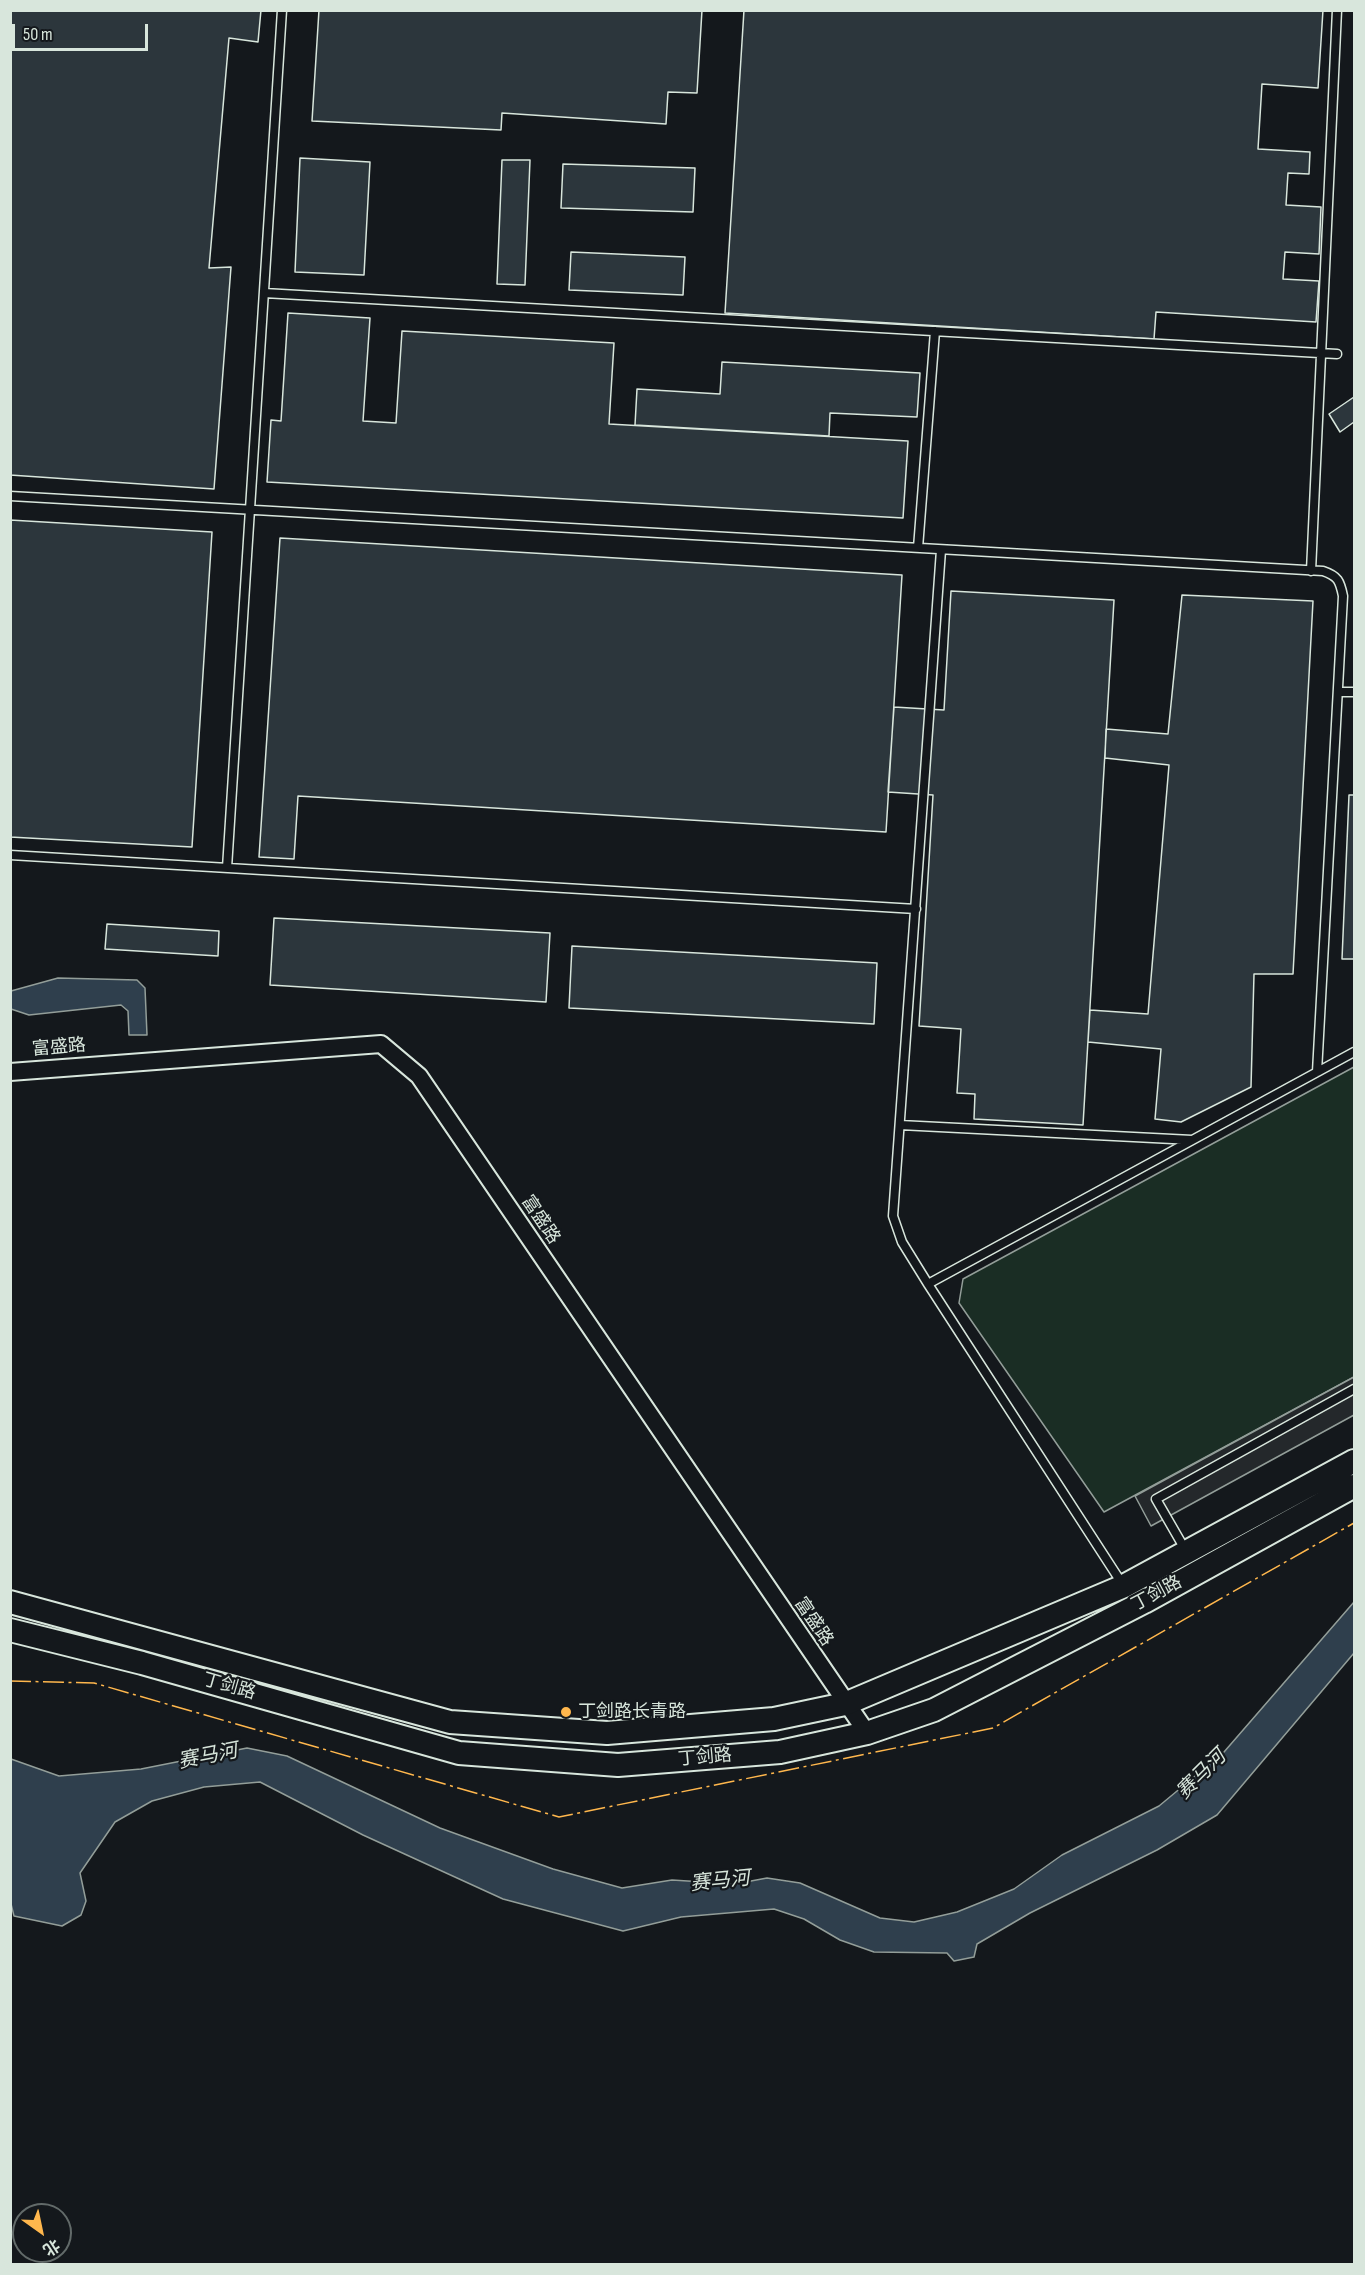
<!DOCTYPE html>
<meta charset="utf-8">
<style>
body{margin:0}
#map{position:relative;width:1365px;height:2275px;overflow:hidden;background:#14181c;font-family:"Sofia Sans Condensed","Noto Sans SC",sans-serif}
canvas{display:block}
.frame{position:absolute;inset:0;border:12px solid #d8e6dc;pointer-events:none}
.north{position:absolute;left:12px;top:2203px;width:60px;height:60px;box-sizing:border-box;background:#14181c;border:2px solid #626a69;border-radius:50%;rotate:147deg;font-size:16px;font-weight:700;line-height:24px;text-align:center;color:#d8e6dc}
.north::after{content:'';display:block;margin:auto;width:21px;height:27px;background:#ffb74d;clip-path:polygon(50% 0,100% 100%,50% 72%,0 100%)}
.scale{position:absolute;left:12px;top:24px;width:136px;height:27px;box-sizing:border-box;border:3px solid #d8e6dc;border-top:0;padding-left:8px;font-size:18px;line-height:21px;white-space:nowrap;color:#d8e6dc;-webkit-text-stroke:4px #14181c;paint-order:stroke}
</style>
<div id="map">
<canvas width="1365" height="2275"></canvas>
<div class="frame"></div>
<div class="north">北</div>
<div class="scale">50 m</div>
</div>
<script>
const ctx = document.querySelector('canvas').getContext('2d');
ctx.lineJoin = 'round';
function paint(path, color) { ctx.fillStyle = color; ctx.fill(path, 'evenodd'); }
function trace(path, color, width, dash) { ctx.strokeStyle = color; ctx.lineWidth = width; ctx.lineCap = dash ? 'butt' : 'round'; ctx.setLineDash(dash || []); ctx.stroke(path); }
function label(font, color, halo, rows, align = 'center') {
  ctx.font = font + ' "Sofia Sans Condensed","Noto Sans SC",sans-serif'; ctx.lineWidth = 4.5; ctx.setLineDash([]); ctx.textBaseline = 'middle'; ctx.strokeStyle = halo; ctx.fillStyle = color; for (const [text, x, y, turn = 0] of rows) {
    ctx.save(); ctx.translate(x, y); ctx.rotate((+turn || 0) * Math.PI / 180); ctx.textAlign = isNaN(turn) ? turn : align; if (halo) ctx.strokeText(text, 0, 0); ctx.fillText(text, 0, 0); ctx.restore();
  }
}
const green = new Path2D(`
 M1354,1067v310l-250,135 -145,-209 4,-24z`);
paint(green, '#1a2d24');
trace(green, '#939e99', 1.5);
const parking = new Path2D(`
 M1354,1377v38l-203,111 -16,-30z`);
paint(parking, '#24282b');
trace(parking, '#939e99', 1.5);
const water = new Path2D(`
 M58,978l79,2 8,8 2,47h-18l-1,-24 -7,-6 -92,10 -18,-6v-18z
 M1354,1602v51l-137,162 -60,35 -127,63 -53,31 -3,13 -20,4 -7,-8 -73,-1 -34,-12 -36,-21 -30,-10 -93,8 -58,14 -120,-32 -140,-64 -103,-53 -56,5 -52,14 -37,21 -35,51 6,28 -5,14 -19,11 -48,-10 -3,-12v-145l48,17 82,-7 106,-21 40,8 153,72 113,41 69,19 50,-8 63,4 32,-6 33,5 80,35 34,4 43,-10 57,-23 48,-34 97,-49 65,-54z`);
paint(water, '#2f3f4d');
trace(water, '#939e99', 1.5);
const building = new Path2D(`
 M10,10h251l-3,32 -29,-4 -20,230 22,-1 -17,222 -204,-14z
 M319,10h383l-5,83 -29,-1 -2,32 -164,-11 -1,17 -189,-9z
 M744,10h579l-5,78 -56,-4 -4,65 52,3 -1,22 -21,-1 -2,32 35,2 -2,47 -34,-2 -2,27 36,2 -3,41 -160,-10 -2,27 -429,-26z
 M300,158l70,4 -6,113 -69,-3z
 M502,160h28l-5,125 -28,-1z
 M563,164l132,4 -2,44 -132,-4z
 M571,252l114,5 -2,38 -114,-5z
 M288,313l82,5 -7,103 33,2 6,-92 212,12 -5,81 299,17 -5,77 -636,-36 4,-62 10,1z
 M722,362l198,11 -3,44 -87,-4 -1,23 -194,-11 2,-36 83,5z
 M1354,397v25l-14,10 -11,-18z
 M10,520l202,12 -20,315 -182,-10z
 M280,538l622,37 -16,257 -588,-36 -4,63 -35,-2z
 M951,591l163,9 -31,525 -109,-6 1,-25 -18,-1 4,-64 -42,-3 14,-231 -45,-3 6,-85 50,3z
 M1182,595l131,6 -20,373h-39l-3,113 -70,35 -26,-3 6,-70 -73,-7 2,-32 58,4 21,-249 -64,-7 1,-29 62,5z
 M1349,795h5v164h-12z
 M274,918l276,15 -4,69 -276,-17z
 M107,924l112,7 -1,25 -113,-7z
 M572,946l305,17 -3,61 -305,-16z`);
paint(building, '#2c363c');
trace(building, '#d8e6dc', 1.5);
const service = new Path2D(`
 M264,293l1073,61
 M10,496l1313,75c15,5 17,10 20,25l-26,476
 M918,548l17,-217
 M941,550l-48,666 9,26 26,42 195,301
 M1311,571l26,-561
 M1338,692h16
 M10,855l906,54
 M227,868l55,-858
 M900,1125l292,15
 M928,1284l426,-232
 M1186,1551l-30,-52 198,-110`);
const minor = new Path2D(`
 M10,1072l371,-28 38,32 448,657`);
const secondary = new Path2D(`
 M10,1602l440,120 157,11 167,-14 71,-15 279,-118 230,-125
 M10,1630l132,33 317,90 159,12 162,-13 87,-19 67,-23 210,-108 210,-116`);
trace(service, '#d8e6dc', 11);
trace(minor, '#d8e6dc', 20);
trace(secondary, '#d8e6dc', 26);
trace(service, '#14181c', 8);
trace(minor, '#14181c', 16);
trace(secondary, '#14181c', 22);
trace(new Path2D(`
 M10,1681l84,2 465,134 434,-89 361,-205`), '#ffb74d', 1.5, [21, 4.5, 3, 4.5]);
for (const [x, y, r, color] of [
 [566,1712,6,"#ffb74d"]
]) { const dot = new Path2D(); dot.arc(x, y, r, 0, 2 * Math.PI); ctx.fillStyle = color; ctx.fill(dot); trace(dot, '#14181c', 2); }
label('18px', '#d8e6dc', '#14181c', [
 ["富盛路",59,1048,-5],
 ["富盛路",540,1220,56],
 ["丁剑路",1157,1594,-28],
 ["富盛路",813,1622,56],
 ["丁剑路",229,1687,16],
 ["丁剑路",705,1758,-5]
]);
label('18px', '#d8e6dc', '#14181c', [
 ["丁剑路长青路",578,1712]
], 'left');
label('italic 20px', '#d8e6dc', '#14181c', [
 ["赛马河",208,1757,-11],
 ["赛马河",1202,1775,-45],
 ["赛马河",720,1882,-6]
]);
</script>
